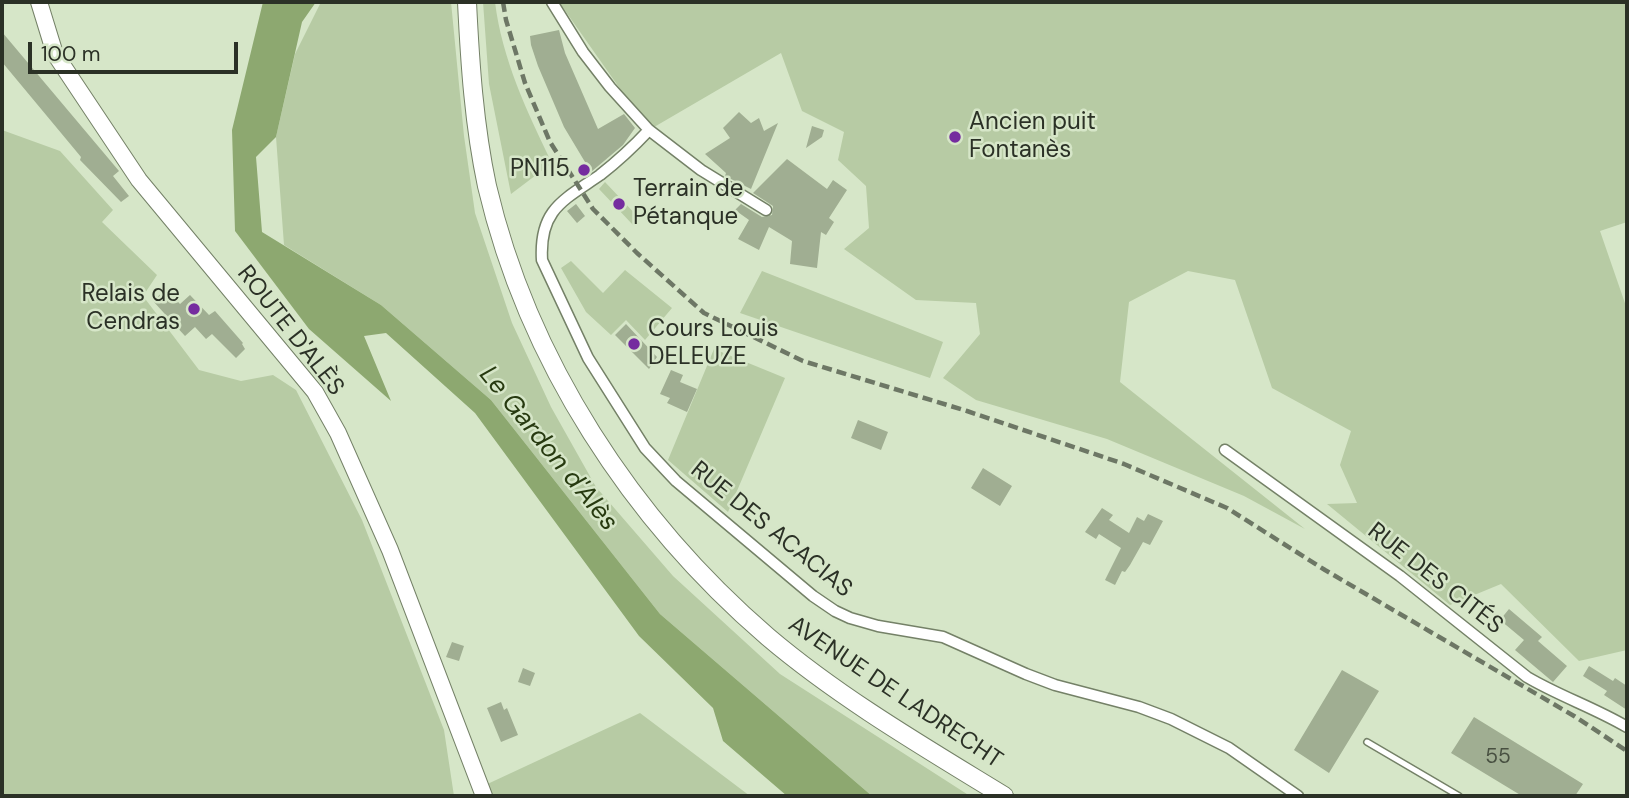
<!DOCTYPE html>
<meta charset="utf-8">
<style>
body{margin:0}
#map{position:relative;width:1629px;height:798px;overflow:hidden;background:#d6e6c8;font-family:"DM Sans",sans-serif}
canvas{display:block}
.frame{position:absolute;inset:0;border:4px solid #2b3126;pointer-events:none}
.scale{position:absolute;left:28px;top:42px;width:210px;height:32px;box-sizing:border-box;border:4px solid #2b3126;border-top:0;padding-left:9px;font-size:21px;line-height:24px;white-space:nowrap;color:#2b3126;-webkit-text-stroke:5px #d6e6c8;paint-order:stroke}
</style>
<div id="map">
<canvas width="1629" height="798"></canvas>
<div class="frame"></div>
<div class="scale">100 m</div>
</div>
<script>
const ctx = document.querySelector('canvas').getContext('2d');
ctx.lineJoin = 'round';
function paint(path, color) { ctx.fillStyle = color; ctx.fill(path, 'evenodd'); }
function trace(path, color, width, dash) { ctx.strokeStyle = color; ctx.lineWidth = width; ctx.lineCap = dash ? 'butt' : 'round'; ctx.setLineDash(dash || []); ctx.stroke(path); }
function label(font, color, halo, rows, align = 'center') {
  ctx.font = font + ' "DM Sans",sans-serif'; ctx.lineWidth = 5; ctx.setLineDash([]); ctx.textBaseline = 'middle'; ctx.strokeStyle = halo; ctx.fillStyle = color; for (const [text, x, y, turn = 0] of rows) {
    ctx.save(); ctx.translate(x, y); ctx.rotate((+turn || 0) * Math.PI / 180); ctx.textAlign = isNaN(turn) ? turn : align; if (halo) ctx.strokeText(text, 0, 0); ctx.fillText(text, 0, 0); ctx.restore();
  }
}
paint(new Path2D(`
 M321,2h130l13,134 11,77 37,110 39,84 45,80 77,89 107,98 190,122h-98l-212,-182 -169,-214 -110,-95 -97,-60 -8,-108 19,-83z
 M483,2h12c7,57 32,110 57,161l-41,31 -22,-110z
 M559,2h1068v220l-27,9 27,78v341l-48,11 -78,-77 -51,21 -123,-101 30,-1 -17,-38 11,-34 -79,-43 -37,-108 -47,-9 -59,31 -9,80 185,147 -61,-33 -137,-57 -131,-39 -33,-22 37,-44 -4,-31 -60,-3 -72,-51 25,-21 -3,-42 -28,-26 6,-28 -42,-21 -21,-58 -132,77z
 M2,130l58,21 53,59 -11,12 55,53 -14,21 56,74 42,11 32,-6 23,15 66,130 82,210 10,66h-452z
 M605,182l35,37 -7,6 -34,-36z
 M571,261l32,32 22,-23 47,38 -27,32 -19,-20 -15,15 -25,-23 -25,-44z
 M762,271l181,71 -13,36 -190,-65z
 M714,349l71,29 -57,134 -60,-52z
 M640,713l110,83h-266l-3,-9z`), '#b7cba4');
paint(new Path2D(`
 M263,2h53l-14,20 -26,115 -20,20 6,75 119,73 110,95 169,214 212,182h-85l-64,-55 -10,-33 -74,-72 -164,-223 -89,-80 -22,3 27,65 -82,-72 -74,-98 -3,-101z`), '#8da870');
paint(new Path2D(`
 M559,30l6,23 33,76 26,-15 11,14 -12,17 -32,27 -27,-45 -26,-61 -7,-21 -1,-9z
 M2,32l117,139 -6,5 16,20 -8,6 -41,-42 1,-3 -79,-95z
 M739,112l12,11 8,-5 5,13 14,-8 -27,66 -26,-13 1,-3 -21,-19 25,-16 -7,-10z
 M812,126l12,4 -2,7 -16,11z
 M787,159l40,30 6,-9 14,10 -18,28 5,4 -8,13 -5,-3 -4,36 -27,-4 2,-23 -23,-14 -10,23 -21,-11 11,-19 -14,-10 6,-6 21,13 10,-2 1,-9 -20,-13z
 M576,204l9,12 -8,7 -10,-12z
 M166,289l14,15 10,-9 19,20 6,-4 28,32 -1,1 3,5 -9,9 -24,-24 -6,5 -11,-12 -10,9 -32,-35z
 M626,324l31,33 -8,12 -34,-34z
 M671,370l12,5 -3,7 17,7 -10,23 -20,-9 3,-5 -10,-4z
 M858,420l30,12 -7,18 -30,-12z
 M983,468l29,18 -12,20 -29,-18z
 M1102,508l11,7 -4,5 20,13 8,-16 7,4 4,-7 15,7 -13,24 -7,-3 -13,23 -5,7 -3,-1 -7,14 -10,-5 16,-32 -22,-14 -3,5 -11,-7z
 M1509,609l33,28 -4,4 29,25 -14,16 -38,-32 9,-10 -24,-20z
 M452,642l12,4 -5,15 -13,-4z
 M1589,666l24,15 2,-3 12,8v24l-23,-15 3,-4 -24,-15z
 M523,668l12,5 -5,13 -12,-4z
 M1342,670l37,21 -50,82 -35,-23z
 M501,702l3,8 3,-2 11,27 -17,7 -14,-34z
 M1474,717l109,67 -8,12h-53l-71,-43z`), '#a0ae92');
const lane = new Path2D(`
 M1367,742l92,54`);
const street = new Path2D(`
 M552,2l31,50 27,35 39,43 52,40 65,40
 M649,130c-15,16 -31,31 -49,45 -36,25 -61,34 -58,85l46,98 57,90 31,33 137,115 22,15 15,7 28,8 65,11 83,37 29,11 84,22 32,12 58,29 69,48
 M1225,450l175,126 127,101c32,19 68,31 100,50`);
const secondary = new Path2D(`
 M39,2l16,52 84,126 176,212 23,41 52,117 94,246`);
const primary = new Path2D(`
 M467,2c3,61 7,123 20,184 41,175 145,334 281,451 72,61 156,110 236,159`);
trace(lane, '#748167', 8);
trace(street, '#748167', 13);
trace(secondary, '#748167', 18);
trace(primary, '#748167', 20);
trace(lane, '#fff', 5);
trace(street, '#fff', 10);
trace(secondary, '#fff', 16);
trace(primary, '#fff', 18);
trace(new Path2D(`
 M503,2l3,18 19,63 25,59 29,45 14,22 44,44 67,60 99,48 164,50 157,53 103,44 98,62 249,146 53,35`), '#6d7765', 4.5, [10, 5]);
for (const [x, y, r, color] of [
 [955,137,7,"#752c9f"],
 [584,170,7,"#752c9f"],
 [619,204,7,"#752c9f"],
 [194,309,7,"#752c9f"],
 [634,344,7,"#752c9f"]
]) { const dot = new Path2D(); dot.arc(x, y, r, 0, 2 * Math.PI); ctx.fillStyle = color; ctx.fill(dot); trace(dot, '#d6e6c8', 2.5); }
label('21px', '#485041', null, [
 ["55",1498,757]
]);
label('24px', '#2b3126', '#d6e6c8', [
 ["Ancien puit",969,123],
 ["Fontanès",969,151],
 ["PN115",570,170,"right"],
 ["Terrain de",633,190],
 ["Pétanque",633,218],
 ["Relais de",180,295,"right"],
 ["Cendras",180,323,"right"],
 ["Cours Louis",648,330],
 ["DELEUZE",648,358]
], 'left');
label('24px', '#2b3126', '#d6e6c8', [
 ["ROUTE D'ALÈS",290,331,52],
 ["RUE DES ACACIAS",771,530,39],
 ["RUE DES CITÉS",1435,579,38],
 ["AVENUE DE LADRECHT",895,693,34]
]);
label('italic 26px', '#273a10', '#d6e6c8', [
 ["Le Gardon d'Alès",548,449,51]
]);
</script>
